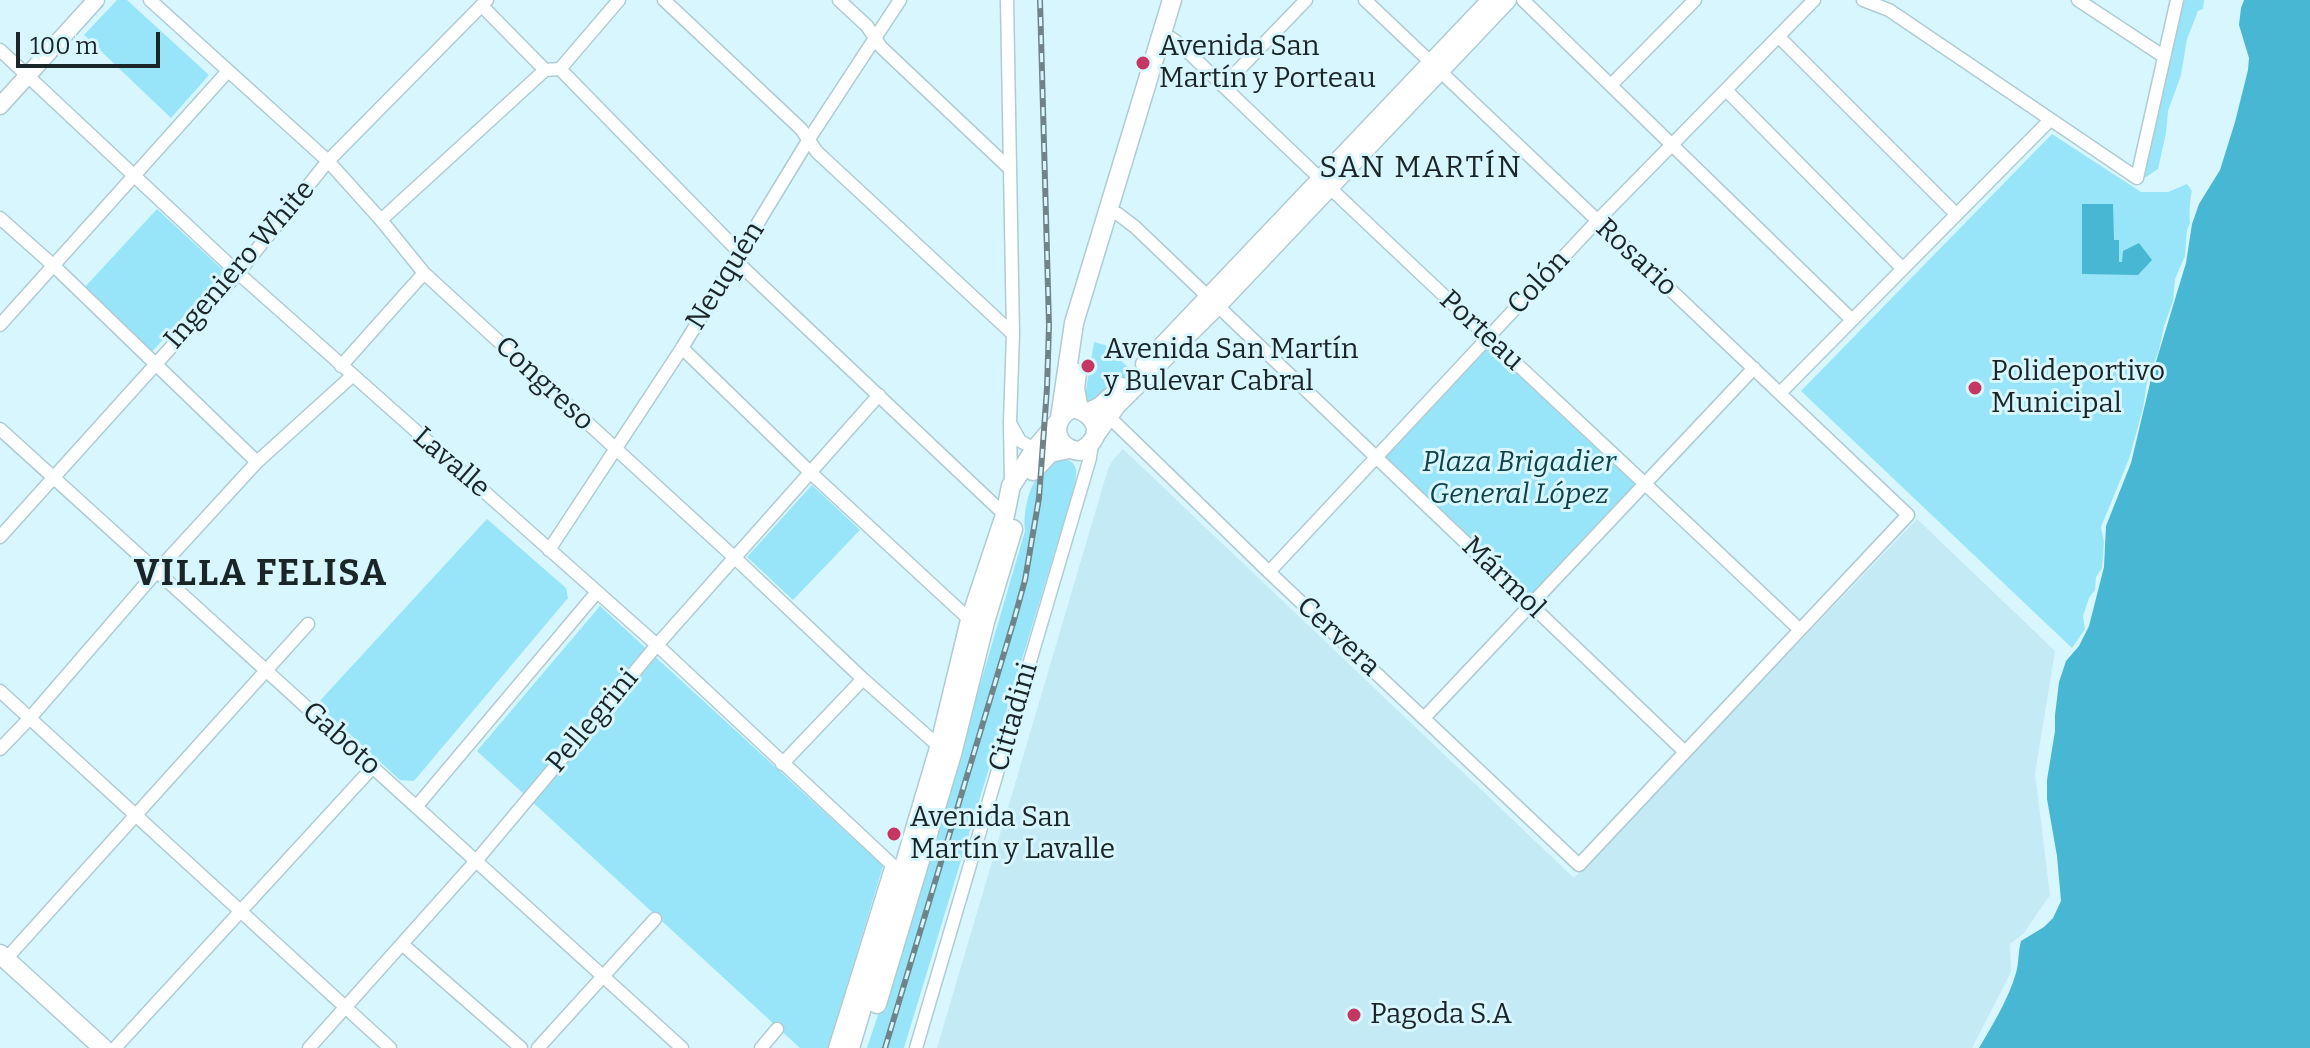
<!DOCTYPE html>
<meta charset="utf-8">
<style>
body{margin:0}
#map{position:relative;width:2310px;height:1048px;overflow:hidden;background:#d8f6fe;font-family:Bitter,serif}
canvas{display:block}
.scale{position:absolute;left:16px;top:32px;width:144px;height:36px;box-sizing:border-box;border:4px solid #1a2528;border-top:0;padding-left:10px;font-size:24px;line-height:28px;white-space:nowrap;color:#1a2528;-webkit-text-stroke:6px #d8f6fe;paint-order:stroke}
</style>
<div id="map">
<canvas width="2310" height="1048"></canvas>
<div class="scale">100 m</div>
</div>
<script>
const ctx = document.querySelector('canvas').getContext('2d');
ctx.lineJoin = 'round';
function paint(path, color) { ctx.fillStyle = color; ctx.fill(path, 'evenodd'); }
function trace(path, color, width, dash) { ctx.strokeStyle = color; ctx.lineWidth = width; ctx.lineCap = dash ? 'butt' : 'round'; ctx.setLineDash(dash || []); ctx.stroke(path); }
function label(font, color, halo, rows, align = 'center') {
  ctx.font = font + ' Bitter,serif'; ctx.lineWidth = 6; ctx.setLineDash([]); ctx.textBaseline = 'middle'; ctx.strokeStyle = halo; ctx.fillStyle = color; for (const [text, x, y, turn = 0] of rows) {
    ctx.save(); ctx.translate(x, y); ctx.rotate((+turn || 0) * Math.PI / 180); ctx.textAlign = isNaN(turn) ? turn : align; if (halo) ctx.strokeText(text, 0, 0); ctx.fillText(text, 0, 0); ctx.restore();
  }
}
paint(new Path2D(`
 M1123,449l451,429 343,-359 138,132 -20,122 15,122 -26,38 -14,11 1,28 -39,76h-1035l171,-579 5,-9z`), '#c4eaf5');
paint(new Path2D(`
 M117,0h10l82,75 -38,43 -87,-83z
 M2177,0h27l-1,9 -5,2 -11,28 -6,36 -13,36 -2,22 -8,36 -12,8 -8,-4z
 M2052,134l89,58h27l19,-8 5,7c-2,7 -3,25 -2,32l-3,7 -2,26 -10,23 -2,22 -9,25 -5,24 -12,32 -4,26 -14,51 -28,68 3,15 -2,26 -6,9 -1,13 -6,8 -6,18 2,13 -13,19 -271,-257z
 M157,209l67,62 -73,82 -67,-65z
 M1488,338l159,146 -116,121 -154,-148z
 M1094,342l11,3 27,26 -20,22 -19,11 -6,-3 -2,-5z
 M1058,457c21,4 20,13 16,31l-170,560h-37l59,-178 99,-339c-2,-17 3,-43 14,-56 5,-7 13,-12 19,-18z
 M812,485l48,45 -67,70 -46,-43z
 M487,519l79,69 2,10 -154,183 -14,-1 -83,-76z
 M600,606l283,260 -55,182h-28l-323,-297z`), '#98e5fa');
paint(new Path2D(`
 M2244,0h66v1048h-331c14,-24 29,-48 37,-75 3,-11 2,-21 5,-32l23,-14 9,-9 8,-17 -4,-45 -10,-57v-19l8,-49v-16l4,-33 7,-21 13,-15 10,-20 15,-59 2,-41 25,-63 21,-88 34,-112 6,-39 7,-20 21,-34 15,-48 13,-52 1,-12 -10,-33 2,-17z
 M2082,204h31l1,36h5v22h3l1,-11 16,-8 13,17 -14,15 -56,-1z`), '#47b7d3');
const street = new Path2D(`
 M150,0l178,161 53,59 43,53 311,285 128,121 80,71
 M664,0l137,129 16,23 196,182
 M839,0l28,26 14,21 129,122
 M1007,0l6,334 -3,88 1,63
 M1523,0l328,319
 M1863,0l26,10 248,168 40,-178
 M2078,0l85,56
 M482,6l63,64
 M1161,35l10,3 10,7c203,198 413,389 618,584
 M1779,37l177,177
 M0,50l238,223 419,372 246,230
 M560,69l181,185
 M1611,85l84,-85
 M1223,86l83,-86
 M1726,90l176,178
 M1107,212l11,2 17,13 550,525
 M0,218l54,48 203,196
 M381,220l164,-150 15,-1 59,-69
 M736,261l269,254
 M0,325l228,-254
 M682,348l129,125 159,147
 M341,366l83,-93
 M1780,393l270,-273
 M1104,412l165,160 310,293 329,-350 -543,-515
 M1011,425l9,16 15,8
 M0,429l682,619
 M0,537l238,-264 90,-112 159,-161
 M549,550l133,-202 127,-209 91,-139
 M1269,572l328,-351 217,-221
 M0,691l390,357
 M1424,718l330,-350
 M0,749l30,-31 127,-147 100,-109 95,-86
 M782,764l81,-85
 M416,807l181,-215
 M402,944l119,104
 M6,959l302,-335
 M115,1048l258,-281
 M309,1048l167,-187 181,-216 222,-250
 M538,1048l117,-129
 M761,1048l16,-19
 M835,1048l57,-183
 M916,1048l174,-590 2,-15`);
const secondary = new Path2D(`
 M0,106l96,-106
 M1144,364l346,-364
 M1086,412l13,-6 23,-20
 M1095,437l22,-31 101,-100 290,-306`);
const primary = new Path2D(`
 M1077,373l-2,16 4,20
 M1073,408c26,6 32,30 7,43 -27,-2 -31,-32 -7,-43z
 M1060,418l14,-95 98,-323
 M1033,471l17,-18 19,-4
 M0,954l103,94
 M877,1004l75,-250 33,-132 28,-93
 M850,1048l89,-300 31,-128 35,-105 6,-29 24,-37 23,-27`);
trace(street, '#afcbd3', 15);
trace(secondary, '#afcbd3', 19);
trace(primary, '#afcbd3', 21);
trace(street, '#fff', 12);
trace(secondary, '#fff', 16);
trace(primary, '#fff', 18);
const rail = new Path2D(`
 M885,1048l129,-428 11,-40 14,-82 8,-110 2,-63 -9,-325`);
trace(rail, '#708388', 6);
trace(rail, '#d8f6fe', 3, [9]);
for (const [x, y, r, color] of [
 [1143,63,8,"#c53662"],
 [1088,366,8,"#c53662"],
 [1975,388,8,"#c53662"],
 [894,834,8,"#c53662"],
 [1354,1015,8,"#c53662"]
]) { const dot = new Path2D(); dot.arc(x, y, r, 0, 2 * Math.PI); ctx.fillStyle = color; ctx.fill(dot); trace(dot, '#d8f6fe', 3); }
label('28px', '#1a2528', '#d8f6fe', [
 ["Avenida San",1159,47],
 ["Martín y Porteau",1159,79],
 ["Avenida San Martín",1104,350],
 ["y Bulevar Cabral",1104,382],
 ["Polideportivo",1991,372],
 ["Municipal",1991,404],
 ["Avenida San",910,818],
 ["Martín y Lavalle",910,850],
 ["Pagoda S.A",1370,1015]
], 'left');
label('28px', '#1a2528', '#d8f6fe', [
 ["Rosario",1636,258,43],
 ["Ingeniero White",240,265,-49],
 ["Neuquén",726,276,-58],
 ["Colón",1539,283,-47],
 ["Porteau",1481,331,43],
 ["Congreso",544,384,43],
 ["Lavalle",451,463,41],
 ["Mármol",1503,578,44],
 ["Cervera",1338,637,43],
 ["Cittadini",1014,717,-74],
 ["Pellegrini",593,721,-50],
 ["Gaboto",341,739,42]
]);
label('italic 28px', '#10424e', '#d8f6fe', [
 ["Plaza Brigadier",1519,463],
 ["General López",1519,495]
]);
ctx.letterSpacing = '2px';
label('30px', '#1a2528', '#d8f6fe', [
 ["SAN MARTÍN",1421,169]
]);
ctx.letterSpacing = '0px';
ctx.letterSpacing = '2px';
label('bold 36px', '#1a2528', '#d8f6fe', [
 ["VILLA FELISA",261,575]
]);
ctx.letterSpacing = '0px';
</script>
